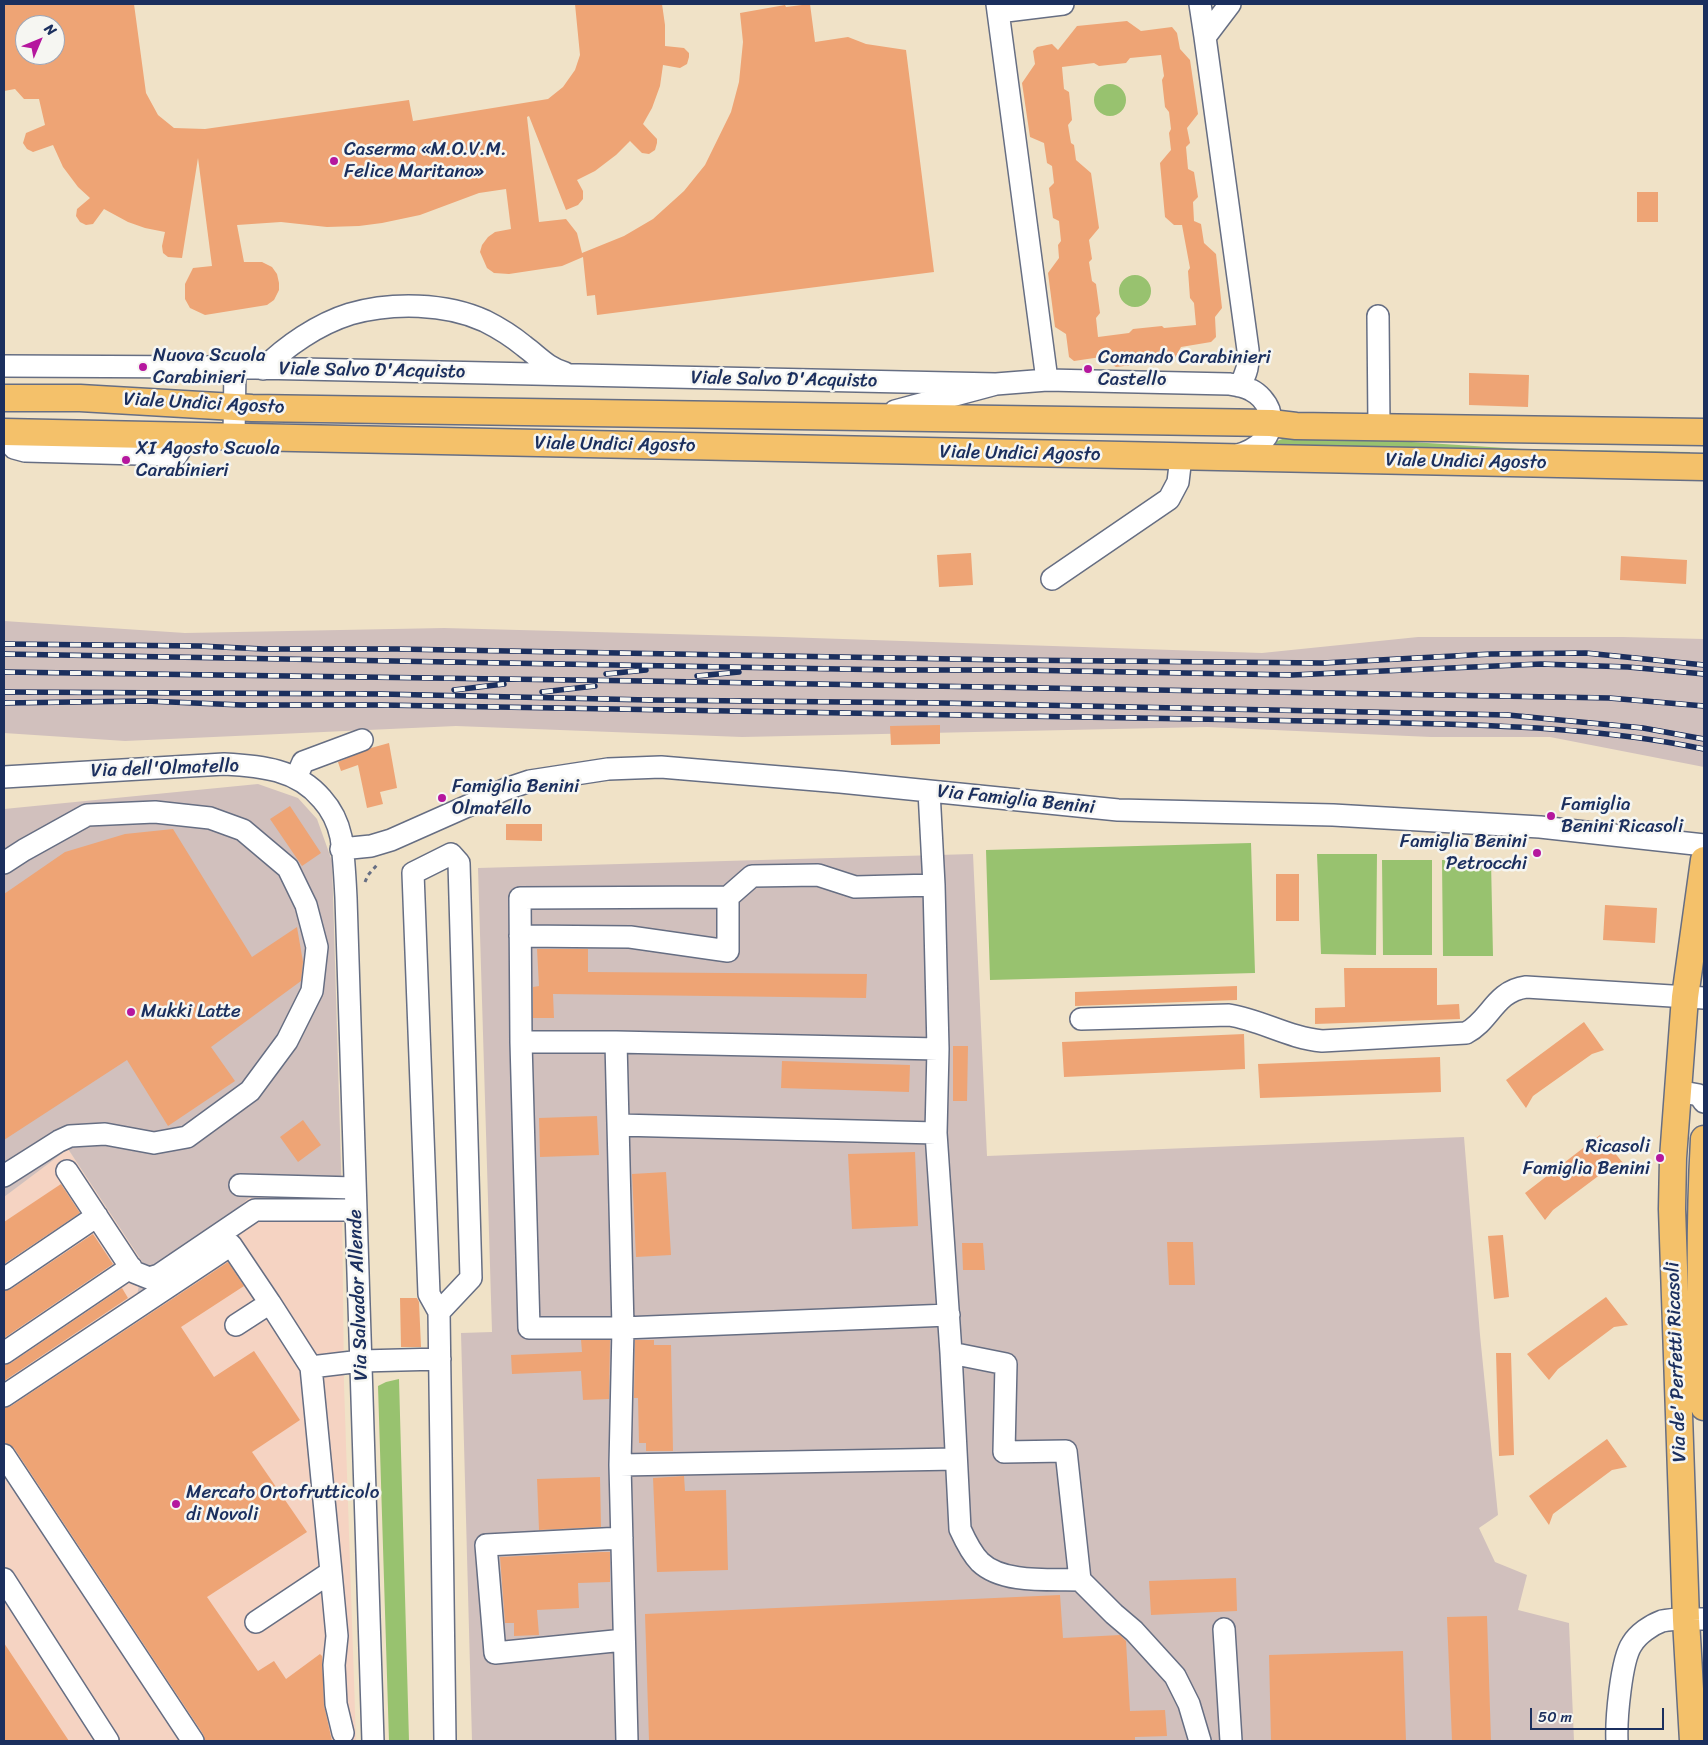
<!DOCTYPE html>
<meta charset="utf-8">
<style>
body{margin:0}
#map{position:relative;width:1708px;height:1745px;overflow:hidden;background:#f0e2c7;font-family:Sriracha,sans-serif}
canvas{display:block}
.frame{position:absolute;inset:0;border:5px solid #1b2f5e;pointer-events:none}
.north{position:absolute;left:15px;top:15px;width:50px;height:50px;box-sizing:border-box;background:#f6f6f2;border:1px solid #9ea6b7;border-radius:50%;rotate:45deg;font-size:14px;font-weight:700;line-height:20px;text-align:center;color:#1b2f5e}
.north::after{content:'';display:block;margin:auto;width:18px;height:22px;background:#b5179e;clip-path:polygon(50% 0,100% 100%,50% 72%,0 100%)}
.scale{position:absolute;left:1530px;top:1708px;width:134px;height:22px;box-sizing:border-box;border:2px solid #1b2f5e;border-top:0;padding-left:6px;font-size:15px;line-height:18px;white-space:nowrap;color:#1b2f5e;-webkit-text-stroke:4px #f6f6f2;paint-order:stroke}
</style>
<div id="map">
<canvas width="1708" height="1745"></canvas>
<div class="frame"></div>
<div class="north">N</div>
<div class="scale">50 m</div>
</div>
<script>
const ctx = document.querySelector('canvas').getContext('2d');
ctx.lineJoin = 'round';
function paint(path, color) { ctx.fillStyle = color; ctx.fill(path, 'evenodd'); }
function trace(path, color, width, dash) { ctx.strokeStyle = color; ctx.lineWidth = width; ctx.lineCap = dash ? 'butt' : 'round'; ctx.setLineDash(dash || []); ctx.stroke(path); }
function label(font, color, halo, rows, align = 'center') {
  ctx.font = font + ' Sriracha,sans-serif'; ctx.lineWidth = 5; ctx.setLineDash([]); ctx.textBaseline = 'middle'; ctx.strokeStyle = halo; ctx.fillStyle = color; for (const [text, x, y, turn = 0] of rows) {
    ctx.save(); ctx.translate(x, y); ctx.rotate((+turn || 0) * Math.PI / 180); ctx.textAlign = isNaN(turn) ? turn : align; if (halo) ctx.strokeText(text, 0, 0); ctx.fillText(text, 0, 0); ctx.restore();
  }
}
paint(new Path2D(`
 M68,1149l75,114 106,-65 93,1 2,186 12,356h-352v-544z`), '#f5d3c2');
paint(new Path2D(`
 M4,621l181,12 259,-5 339,9 479,16 156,-16h205l81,2v128l-154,-30h-119l-224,-10 -465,10 -286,-11 -331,15 -121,-8z
 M258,784l40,14 19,21 15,42 10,338 -93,-1 -112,98 6,-33 -75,-114 -64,48v-388z
 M973,854l14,302 477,-19 16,198 18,180 -19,13 16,34 32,13 -9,35 51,13 5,118h-1102l-11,-408 31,-1 -14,-464z`), '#d1c0bd');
paint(new Path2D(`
 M1094 100a16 16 0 1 1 32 0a16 16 0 1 1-32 0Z
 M1119 291a16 16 0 1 1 32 0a16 16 0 1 1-32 0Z
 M1287,437l62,1 172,11 169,3v5l-420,-10v-3z
 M1251,843l4,130 -265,7 -4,-130z
 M1317,854h60l-1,101 -55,-1z
 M1382,860h50v95h-49z
 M1442,860l49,1 2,95h-50z
 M399,1379l10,362h-20l-11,-355 8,-4z`), '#98c26f');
paint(new Path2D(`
 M4,4h130l12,89 12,22 16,13 31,1 204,-29 4,21 135,-22 15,-12 12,-17 5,-15 -5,-51h87l3,21v21l19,2 5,5v4l-2,7 -7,4 -17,-3 -3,21 -8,22 -9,16 14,15v4l-2,7 -6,4 -7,-1 -12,-12 -14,14 -21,16 -18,9 6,11v8l-5,6 -12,5 -37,-94 -2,1 12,105 27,-3 11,14 5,20 42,-17 29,-17 31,-28 21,-26 26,-53 8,-30 4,-40 -3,-29 45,-8 1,2 24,-3 5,38 33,-5 18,7 40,6 28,222 -337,43 -2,-20 -8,1 -4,-39 -21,9 -53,8 -15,-1 -7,-5 -7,-16 2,-7 6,-8 7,-5 16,-3 -5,-40 -27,4 -59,22 -38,8 -23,3 -32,1 -46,-5 -44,3 7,37h18l10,5 5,7 2,9v7l-5,10 -7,5 -62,10 -15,-7 -5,-9v-15l8,-16 19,-2 -14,-108 -16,100 -14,-1 -5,-4 -1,-7 3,-14 -20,-4 -17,-6 -24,-13 -11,15 -7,1 -6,-3 -4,-6 1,-7 13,-11 -12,-11 -15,-20 -10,-22 -20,7 -6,-3 -4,-6 3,-10 19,-8 -6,-26h-15l-9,-10 -11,2zM25,25h30v30h-30z
 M1127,21l14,10 31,-4 5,6 3,16 10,11 8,54 -11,14 3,15 -4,4 2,22 6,3 4,25 -5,5 1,19 7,3 3,19 12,11 6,54 -7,9 1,20 -5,5 -30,5 -7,13 -58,7 -15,-10 -27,4 -5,-4 -3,-23 -11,-7 -7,-54 11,-15 -1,-13 3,-4 -2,-20 -6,-3 -4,-30 5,-5 -2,-17 -5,-3 -3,-20 -14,-6 -8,-54 13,-19 -2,-13 4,-4 15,-3 6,6 19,-24zM1161,55l3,21 -2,4 3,27 4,5 2,17 -2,4 2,17 -11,13 5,54 9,8h8l8,43 -2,3 2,27 4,5 2,22 -32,3 -2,-2 -29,3 -4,4 -31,4 -2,-19 4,-5 -4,-29 -4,-3 -3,-19 3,-3 -3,-19 10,-12 -8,-55 -15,-13 -2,-15 -3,-2 -3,-18 4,-5 -3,-28 -5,-3 -2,-22 32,-4 5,3 27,-3 4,-5z
 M1637,192h21v30h-21z
 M1469,373l60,2 -1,32 -59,-2z
 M971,553l2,32 -34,2 -2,-32z
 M1621,556l66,4 -1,24 -66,-4z
 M940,725v19l-49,1 -1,-19z
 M389,743l8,45 -17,4 3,12 -16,4 -9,-43 -17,6 -3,-9 33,-14z
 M290,806l31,47 -19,13 -32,-47z
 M506,824h36v17l-36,-1z
 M173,829l79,128 45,-30 6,35 -2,19 -90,66 24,34 -67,45 -41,-66 -123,80v-246l61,-42 60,-18z
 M1276,874h23v47h-23z
 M1605,905l52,3 -2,35 -52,-3z
 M537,949h51v23l279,2 -1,24 -313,-4 1,24h-21v-31l6,-1z
 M1344,968h93v37l22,-1 1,15 -145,5v-16l30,-1z
 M1237,986v14l-162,6v-14z
 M1584,1022l20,28 -12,4 -59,42 -7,12 -20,-28z
 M1244,1034l1,35 -181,8 -2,-35z
 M953,1046h15l-1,55h-14z
 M1440,1057l1,35 -181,6 -2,-34z
 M782,1061l128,4 -1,27 -128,-4z
 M597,1116l2,39 -59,2 -1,-39z
 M303,1120l18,25 -23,17 -18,-25z
 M1600,1135l23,28 -14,5 -56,42 -8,10 -20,-27z
 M915,1152l3,74 -66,3 -4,-75z
 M666,1172l5,83 -35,2 -4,-83z
 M61,1184l19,29 -76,51v-42z
 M93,1234l20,30 -109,74v-47l7,-2z
 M1503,1235l6,62 -15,2 -6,-63z
 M1167,1242h26l2,43h-26z
 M962,1243h21l2,27h-22z
 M228,1262l16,24 -63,41 33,50 40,-26 46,69 -48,32 55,80 -100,65 51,74 16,-10 12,18 34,-25 2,2 2,49 8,36h-127l-2,-7 -189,-286 -10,-6v-34l7,-2z
 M122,1288l6,10 -124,83v-16l7,-2z
 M1606,1297l22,28 -14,2 -56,42 -9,11 -22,-26z
 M400,1298h17l2,4 2,45h-20z
 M581,1340h29l-1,59 -26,1 -2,-29 -69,3 -1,-19 71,-3z
 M635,1340h19v5h17l2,106h-27v-8h-7l-1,-45h-4z
 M1496,1353h15l3,102 -15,1z
 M1607,1439l20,28 -15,3 -59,44 -4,11 -20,-29z
 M684,1476l1,15 41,-1 2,80 -71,2 -4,-94z
 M600,1477l1,50 -62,3 -2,-51z
 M602,1552h8v30l-32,1 1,25 -42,2 2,25 -25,1v-13h-9l-5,-66z
 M1236,1578l1,33 -86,4 -2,-34z
 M1060,1595l3,43 57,-3 6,6 4,70 35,-1 2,26 -32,1v4h-486l-4,-127z
 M1487,1616l4,125h-39l-5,-124z
 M4,1643l65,98h-65z
 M1403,1651l3,90h-135l-2,-86z`), '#eea475');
const minor = new Path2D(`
 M997,4l50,376
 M1200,4l5,33
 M1230,4l-25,33 43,313c1,14 -1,24 -9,36
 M998,12l65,-8
 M1378,316l1,110
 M4,366l205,1 787,17
 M263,369c23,-23 55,-45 87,-55 42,-12 96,-11 135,7 14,7 28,16 39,25 15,11 22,21 41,27
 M895,411l101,-27 51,-4 182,4c7,1 15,2 22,6 8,4 15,12 18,20 8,26 -12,40 -34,46
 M4,434l10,14 11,3 152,4 11,-19
 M234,437l1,-69
 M1052,579l117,-80 9,-17 3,-25
 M4,777l220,-13c37,2 73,5 98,35 9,10 16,24 19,38 3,19 4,41 5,61l27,843
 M296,778l7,-16 59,-22
 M929,791l5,94 4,164 -2,84 15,220
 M341,849l30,-3 20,-6 115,-51 24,-8 78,-12 53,-2 179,15 278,28 215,5 207,12 164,18
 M4,863l20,-13 63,-35 68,-3 55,6 33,12 45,38 18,37 11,42 -5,44 -25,50 -37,50 -63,46 -33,6 -49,-9 -35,2 -11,5 -55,35
 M728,897l24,-21 66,-1 37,12 79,-2
 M520,936l110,1 98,14v-54l-208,1 1,144h95
 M1081,1019l148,-4c32,5 60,23 93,26l144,-8c24,-12 29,-42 60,-46l178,11
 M521,1042l8,286h94l326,-13
 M1677,1104l4,-7 7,-4 11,2 5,7
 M619,1125l317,8
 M67,1171l62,94 5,7 15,6 10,-3 96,-65h101
 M240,1185l115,3
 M4,1279l93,-63
 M270,1303l41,64 50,-6 79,-2
 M439,1312l32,-34 -12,-415 -8,-9 -38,19 16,421 10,18 6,429
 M4,1353l127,-86
 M4,1396l227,-151 39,58 -34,22
 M4,1455l189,286
 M620,1465l336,-6
 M622,1538l-136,7 9,108 129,-13
 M331,1572l6,64 -3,29 2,39 7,29
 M4,1579l104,162
 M1080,1580c-30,-1 -77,4 -100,-18 -9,-9 -15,-22 -20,-33l-9,-176 55,11 -2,88 62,-1 14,129 34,34 20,17 41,45 14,28 11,37
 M256,1622l75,-50 -20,-205
 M1224,1629l7,112
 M627,1741l-7,-276 3,-137 -7,-286 322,7
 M1617,1741c-1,-21 4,-81 15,-97 6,-10 19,-19 30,-23 11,-3 31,-2 42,-2`);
const major = new Path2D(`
 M4,398h76l172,10 1019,15 25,3 408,6
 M4,432l1700,35
 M1704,1139c-5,90 -4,179 0,268
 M1693,1741l-7,-121 -14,-411 1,-51 12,-161 19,-137`);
trace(minor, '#666e83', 24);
trace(major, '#666e83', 29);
trace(new Path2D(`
 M365,882l3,-7 9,-10`), '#666e83', 3, [4, 4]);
trace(minor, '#fff', 21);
trace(major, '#f4c16a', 26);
const rail = new Path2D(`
 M4,644l195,2 65,3h133l610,11 316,3 168,-9 95,-1 118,12
 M4,654l890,16h125l273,5 249,-11 87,3 76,7
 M4,672l640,9 910,16 55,1 95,8
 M606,674l40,-4
 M697,676l42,-4
 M454,690l50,-6
 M4,692l377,2 268,6 293,3 566,12 135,13 61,11
 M542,692l53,-6
 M4,703l142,-2 96,4h139l986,17c112,3 227,4 337,27`);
trace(rail, '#1b2f5e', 5.5);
trace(rail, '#f6f6f2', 4, [11]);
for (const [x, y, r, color] of [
 [334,161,5,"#b5179e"],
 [143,367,5,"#b5179e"],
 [1088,369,5,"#b5179e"],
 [126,460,5,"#b5179e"],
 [442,798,5,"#b5179e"],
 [1551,816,5,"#b5179e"],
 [1537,853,5,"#b5179e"],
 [131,1012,5,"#b5179e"],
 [1660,1158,5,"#b5179e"],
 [176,1504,5,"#b5179e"]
]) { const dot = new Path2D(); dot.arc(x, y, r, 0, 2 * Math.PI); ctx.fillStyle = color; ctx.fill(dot); trace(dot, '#f6f6f2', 2); }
label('19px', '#1b2f5e', '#f6f6f2', [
 ["Caserma «M.O.V.M.",344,150],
 ["Felice Maritano»",344,172],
 ["Nuova Scuola",153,356],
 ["Carabinieri",153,378],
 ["Comando Carabinieri",1098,358],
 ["Castello",1098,380],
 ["XI Agosto Scuola",136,449],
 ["Carabinieri",136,471],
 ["Famiglia Benini",452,787],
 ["Olmatello",452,809],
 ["Famiglia",1561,805],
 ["Benini Ricasoli",1561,827],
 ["Famiglia Benini",1527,842,"right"],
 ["Petrocchi",1527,864,"right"],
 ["Mukki Latte",141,1012],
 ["Ricasoli",1650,1147,"right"],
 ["Famiglia Benini",1650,1169,"right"],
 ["Mercato Ortofrutticolo",186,1493],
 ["di Novoli",186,1515]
], 'left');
label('19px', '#1b2f5e', '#f6f6f2', [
 ["Viale Salvo D'Acquisto",372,371,1],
 ["Viale Salvo D'Acquisto",784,380,1],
 ["Viale Undici Agosto",204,404,3],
 ["Viale Undici Agosto",615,445,1],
 ["Viale Undici Agosto",1020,454,1],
 ["Viale Undici Agosto",1466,462,1],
 ["Via dell'Olmatello",165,769,-2],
 ["Via Famiglia Benini",1016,800,6],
 ["Via Salvador Allende",359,1295,-92],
 ["Via de' Perfetti Ricasoli",1677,1362,-92]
]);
</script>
